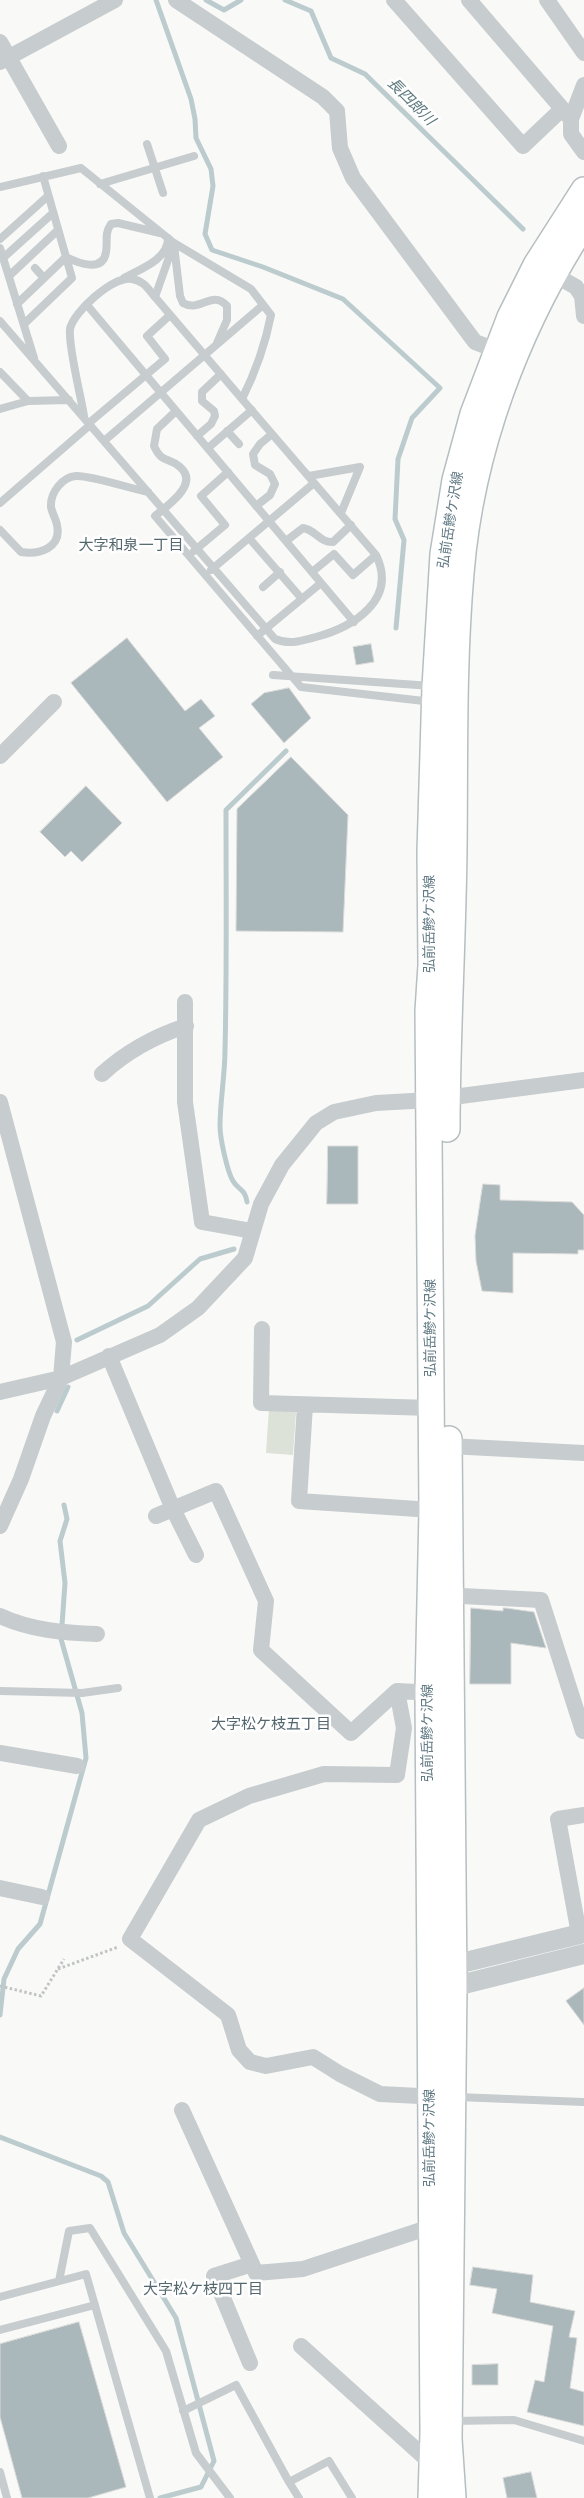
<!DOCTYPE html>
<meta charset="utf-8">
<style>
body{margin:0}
canvas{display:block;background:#f9f9f7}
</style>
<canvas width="584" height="2498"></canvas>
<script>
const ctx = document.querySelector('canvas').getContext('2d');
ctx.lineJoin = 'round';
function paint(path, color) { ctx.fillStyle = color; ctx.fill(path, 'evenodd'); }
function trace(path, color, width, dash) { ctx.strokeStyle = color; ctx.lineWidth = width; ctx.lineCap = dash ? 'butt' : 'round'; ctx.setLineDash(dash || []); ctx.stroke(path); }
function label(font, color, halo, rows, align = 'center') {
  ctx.font = font + ' Karla,"Noto Sans JP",sans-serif'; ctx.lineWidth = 5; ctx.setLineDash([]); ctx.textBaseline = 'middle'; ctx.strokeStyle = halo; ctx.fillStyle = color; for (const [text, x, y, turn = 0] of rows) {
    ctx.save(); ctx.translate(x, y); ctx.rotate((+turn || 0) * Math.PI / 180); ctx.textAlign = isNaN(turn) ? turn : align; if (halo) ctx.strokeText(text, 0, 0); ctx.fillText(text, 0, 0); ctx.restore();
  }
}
paint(new Path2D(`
 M269,1409l27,3 -3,43 -27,-2z`), '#dce2d7');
trace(new Path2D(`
 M156,0l35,99 4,20 1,19 15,31 2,17 -8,48 7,16 51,17 80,32 97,89 -28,30 -14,41 -3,60 9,21 -8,88
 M206,0l18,10 17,-10
 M285,0l26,11 20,47 34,16 158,155
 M247,1202c-2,-14 -9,-12 -14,-21 -6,-10 -13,-43 -13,-55 0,-25 5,-51 5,-76 2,-80 1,-160 1,-240l60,-59
 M77,1340l71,-34 52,-47 34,-10
 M57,1411l11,-24
 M0,2015l4,-36 14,-30 22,-25 46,-166 -4,-45 -21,-74 4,-56 -5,-42 7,-22 -3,-14
 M0,2137l101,39 7,6 16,51 52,85 38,143 -13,26 -41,11`), '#bcccce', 5);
const building = new Path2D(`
 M127,638l58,73 16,-12 14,17 -16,12 24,29 -56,45 -96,-119z
 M371,644l3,18 -18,3 -3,-18z
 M289,688l22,30 -27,25 -33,-39 13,-11z
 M291,757l57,58 -5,117 -107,-1 1,-122z
 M86,786l36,37 -40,39 -11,-11 -6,6 -25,-25z
 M328,1146h30v58h-31z
 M483,1184l17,1v15l72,2 12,13v35h-6v4l-65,-1v40l-31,-2 -6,-30 -1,-25z
 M471,1608l32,3v-3h3l28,4 12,36 -35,-5v41h-41z
 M584,1988v37l-18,-24z
 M473,2267l60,8 -3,27 45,9 -6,26 8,1 -7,50 14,4v34l-57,-14 8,-32 9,2 9,-56 -61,-13 5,-24 -27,-4z
 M79,2322l47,165 -38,11h-66l-22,-81v-73z
 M498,2364v21h-26v-20z
 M531,2472l6,26h-30l-4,-20z`);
paint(building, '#aab7bb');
trace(building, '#dbdbd9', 1);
const primary = new Path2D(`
 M447,1129c0,-93 6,-187 7,-280 1,-92 -1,-184 7,-276 10,-123 56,-245 123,-349
 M449,1439l5,547 -5,453 4,59
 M431,2498l2,-65 -5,-741 4,-182 -4,-499 3,-46 -1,-113 5,-165 8,-133 12,-74 18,-66 37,-97 26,-52 48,-75`);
trace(primary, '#b7bec1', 28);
trace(new Path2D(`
 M58,1969l60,-22
 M0,1986l41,10 23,-37`), '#c0c4c5', 3, [2.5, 2.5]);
trace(new Path2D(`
 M147,144l16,49
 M100,184l94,-28
 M0,187l81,-19 93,75 77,46 20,26c-6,31 -15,56 -29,84l134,156c22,45 -23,72 -60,82 -15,4 -27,8 -41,2l-275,-318
 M0,239l48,-43
 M174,245l6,51 3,7c17,10 29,-14 44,3v14l-10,23
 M0,248l34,110
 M3,258l50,-45
 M35,268l9,10
 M9,276l49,-46
 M124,278c16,-9 44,-18 44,-40
 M155,297l87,102
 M17,304l49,-47c12,6 37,16 40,-5 2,-11 -2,-18 5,-28l7,-1 42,10
 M87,305l267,317
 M24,324l48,-46 -29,-102
 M0,372l28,29
 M0,409l28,-8 41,-1
 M176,411l-19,18 -3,17c8,18 15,11 26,21 20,17 -13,39 -25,49l146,171 132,15
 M84,416c-3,-20 -16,-70 -14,-87 3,-17 44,-54 62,-50 12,2 16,10 23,18l19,-54
 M89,423l76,-64 -18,-23 23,-21
 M227,431l12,13
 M197,436l14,-12 4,-8 -1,-5 -12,-10v-9l19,-18
 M104,441l159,-136
 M208,448l44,-38
 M309,476l51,-9 -19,46
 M0,503l90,-78
 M256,506l14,-11 5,-11 -5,-10 -15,-9 -2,-11 7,-10 12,-10
 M0,530l21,22c18,3 41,-4 36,-27 -1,-6 -5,-12 -6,-18 -1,-14 11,-30 25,-31 14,-1 56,13 72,16
 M249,538l53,61
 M286,541l17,-13c13,2 17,15 30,14l18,-17
 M194,551l31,-26 -24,-29 27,-24
 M211,570l103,-87
 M312,572l22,-18 19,21 23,-20
 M263,587l17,-15
 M257,636l64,-53
 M273,675l159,11
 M0,1691l82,2 36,-5
 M457,2097l127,5
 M59,2281l10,-50 21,-3 76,123 30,102 34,45
 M0,2297l86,-23 64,224
 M0,2330l95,-25
 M183,2411l53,-26 53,97 40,-21 23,37
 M451,2421l63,-1 70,21
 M0,2472l7,26
 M289,2482l10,16`), '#c7cccf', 8);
trace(new Path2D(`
 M176,0l147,97 14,14 3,37 13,30 122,164 31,12
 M394,0l129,146 39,-37
 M469,0l102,119
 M547,0l37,53
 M0,42l59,104
 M0,62l115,-62
 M584,85l-13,34v15l13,18
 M546,270l30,17 6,9 2,20
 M0,756l54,-54
 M185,1002v100l17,120 50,9
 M102,1074c24,-22 53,-38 84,-48
 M0,1102l64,240 -3,36 -18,38 -22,63 -21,47
 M262,1329l-1,74 170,5
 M109,1356l64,153 23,46
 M0,1392l61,-14 99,-43 38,-27 47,-50 16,-54 21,-39 34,-42 18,-11 42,-9 54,-3 154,-20
 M305,1405l-6,96 133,9
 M449,1446l135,7
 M156,1516l60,-25 50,110 -5,49 90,83 46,-42
 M442,1595l99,5 42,131
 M0,1616c30,14 64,17 97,18
 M436,1693l-39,-2 7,37 -7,47 -73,-1 -75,22 -50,24 -69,119 98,76 11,35 11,12 16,4 47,-9 27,17 40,20 59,3
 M0,1753l77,13
 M0,1888l42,9
 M579,1934l-21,-115 26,-4
 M182,2110l74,163 47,-4 127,-42
 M301,2346l131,118
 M250,2363l-36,-87 38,-12`), '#c7cccf', 16);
trace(new Path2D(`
 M441,1968l143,-35
 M440,1990l144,-36`), '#c7cccf', 20);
trace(primary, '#fff', 25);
label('14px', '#627a84', '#fff', [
 ["弘前岳鰺ケ沢線",451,520,-81],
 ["弘前岳鰺ケ沢線",430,924,-90],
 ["弘前岳鰺ケ沢線",431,1328,-90],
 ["弘前岳鰺ケ沢線",428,1733,-90],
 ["弘前岳鰺ケ沢線",430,2138,-90]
]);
label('italic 15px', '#5d7a7e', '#fff', [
 ["長四郎川",411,102,45]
]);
label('15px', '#54676e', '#fff', [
 ["大字和泉一丁目",131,546],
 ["大字松ケ枝五丁目",271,1725],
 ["大字松ケ枝四丁目",203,2290]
]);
</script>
